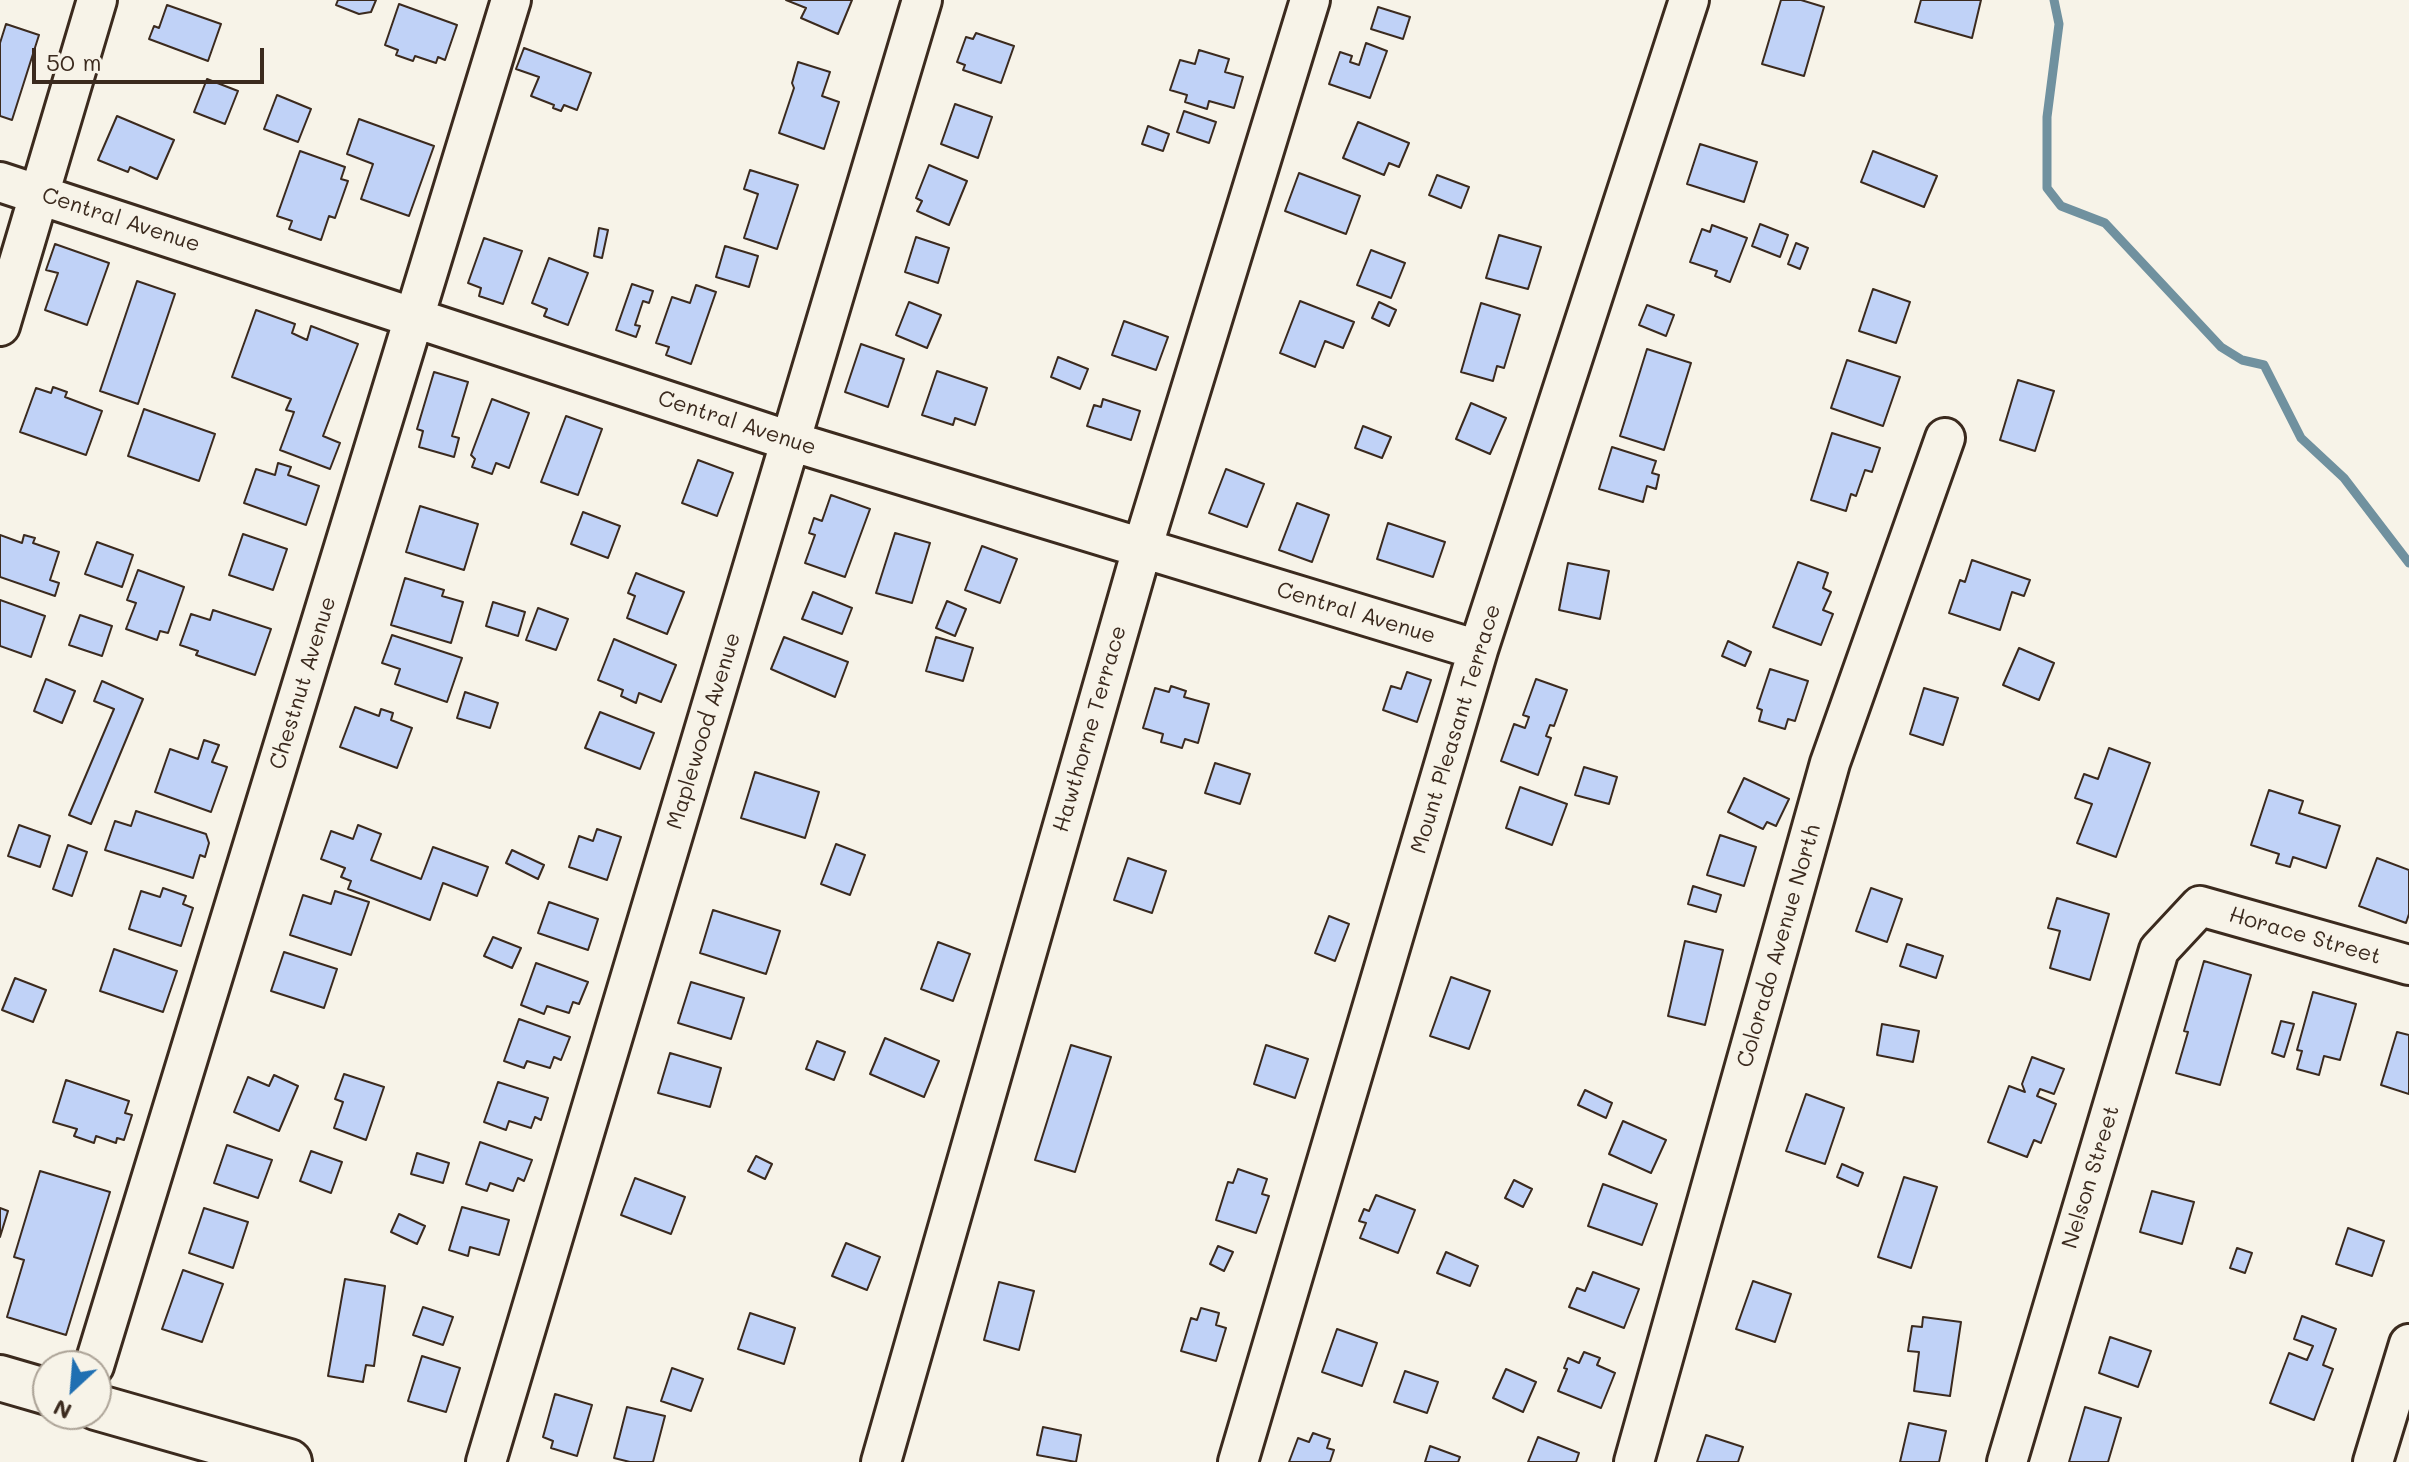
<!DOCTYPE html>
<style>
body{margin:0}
#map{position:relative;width:2409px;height:1462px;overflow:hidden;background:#f7f3e8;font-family:Mali,sans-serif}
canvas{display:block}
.north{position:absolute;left:32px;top:1350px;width:80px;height:80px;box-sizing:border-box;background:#f7f3e8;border:2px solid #aca397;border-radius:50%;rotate:206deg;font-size:22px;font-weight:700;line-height:32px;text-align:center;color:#3b2a1e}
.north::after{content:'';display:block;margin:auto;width:28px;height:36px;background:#1f6fb2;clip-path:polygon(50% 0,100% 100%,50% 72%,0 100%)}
.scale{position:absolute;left:32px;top:48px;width:232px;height:36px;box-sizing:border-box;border:4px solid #3b2a1e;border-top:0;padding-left:10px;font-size:24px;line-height:28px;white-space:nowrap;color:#3b2a1e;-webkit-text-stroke:6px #f7f3e8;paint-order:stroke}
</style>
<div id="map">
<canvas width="2409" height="1462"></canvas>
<div class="north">N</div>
<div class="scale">50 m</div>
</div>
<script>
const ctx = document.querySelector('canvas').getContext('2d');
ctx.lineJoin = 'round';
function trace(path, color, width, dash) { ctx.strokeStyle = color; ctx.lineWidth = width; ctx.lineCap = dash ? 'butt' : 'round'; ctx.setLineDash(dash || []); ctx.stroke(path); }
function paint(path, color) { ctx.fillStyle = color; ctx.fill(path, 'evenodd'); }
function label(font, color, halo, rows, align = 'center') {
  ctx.font = font + ' Mali,sans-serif'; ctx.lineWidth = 6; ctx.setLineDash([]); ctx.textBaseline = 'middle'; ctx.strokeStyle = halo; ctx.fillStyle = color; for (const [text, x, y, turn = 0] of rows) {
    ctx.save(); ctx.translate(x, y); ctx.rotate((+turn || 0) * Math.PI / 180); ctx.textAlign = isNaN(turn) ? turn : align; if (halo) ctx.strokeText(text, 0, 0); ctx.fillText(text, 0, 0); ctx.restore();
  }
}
trace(new Path2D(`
 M2054,0l5,24 -12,93v71l14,18 44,17 116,124 21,13 22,5 37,73 43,40 65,85`), '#70919f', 9);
const building = new Path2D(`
 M338,0h38l-5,12 -12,2 -23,-9z
 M786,0h66l-14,34 -37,-16 5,-10z
 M1781,0h20l23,7 -20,69 -42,-12z
 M1921,0h60l-9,38 -57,-16z
 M399,4l58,21 -12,35 -7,-3 -2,6 -21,-7 -2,5 -17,-6 2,-5 -13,-5z
 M167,5l54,19 -13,37 -59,-22 5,-13 5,2z
 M1378,7l32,10 -7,22 -32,-10z
 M6,24l33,11 -27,85 -12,-4v-73z
 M976,33l38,13 -13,37 -38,-13 2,-5 -8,-3 9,-25 7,2z
 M1366,43l21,8 -17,47 -41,-14 11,-32 12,4 -2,6 9,3z
 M524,48l67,25 -14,37 -13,-5 -3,6 -8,-3 1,-3 -23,-9 8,-19 -23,-8z
 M1199,50l30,9 -4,13 18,5 -9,31 -25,-7 -2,8 -22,-7 2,-7 -17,-5 10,-30 15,4z
 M798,62l32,10 -8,24 17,6 -15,47 -45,-16 15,-45 -2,-5z
 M207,79l31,12 -13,33 -31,-12z
 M277,95l34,14 -13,33 -34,-13z
 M955,104l37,13 -14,41 -37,-14z
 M1184,111l32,11 -7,21 -32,-11z
 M117,116l57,24 -17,39 -27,-12 -2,5 -30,-12z
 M359,119l75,27 -25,70 -48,-17 12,-35 -26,-10z
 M1358,122l51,21 -10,24 -10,-4 -5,12 -41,-17z
 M1148,126l21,8 -6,17 -21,-7z
 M1700,144l57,18 -13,40 -57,-18z
 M300,151l45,16 -4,12 7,2 -13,37 -6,-2 -8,24 -32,-11 3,-8 -15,-5z
 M1873,151l64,25 -13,31 -63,-25z
 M929,165l38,16 -18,44 -32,-14 5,-10 -6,-3z
 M750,170l48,15 -21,64 -33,-11 14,-44 -14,-5z
 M1299,173l61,23 -14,38 -61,-23z
 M1437,175l32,12 -8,21 -32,-13z
 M1760,224l28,11 -8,22 -28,-11z
 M1712,225l35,13 -17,44 -15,-6 2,-5 -27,-9 12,-33 8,3z
 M599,228l9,2 -6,28 -8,-2z
 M1499,235l42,12 -13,42 -42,-11z
 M916,237l33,11 -11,35 -33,-11z
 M484,238l38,13 -19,53 -24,-8 2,-8 -13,-5z
 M1796,243l12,5 -8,21 -12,-5z
 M55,244l54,19 -22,62 -42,-15 13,-37 -12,-3z
 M725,246l33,10 -9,31 -33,-10z
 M1371,250l34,13 -14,35 -34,-13z
 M549,258l39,15 -20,52 -24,-9 3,-7 -15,-6z
 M137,281l38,13 -37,110 -38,-13z
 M632,284l21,7 -4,12 -6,-2 -8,24 5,1 -4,11 -20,-7z
 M696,285l20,7 -25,72 -25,-9 3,-8 -13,-4 16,-46 18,6z
 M1873,289l37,13 -14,41 -37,-12z
 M1300,301l54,21 -11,26 -18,-7 -10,26 -35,-14z
 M909,302l32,13 -14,33 -31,-13z
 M1379,302l17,8 -7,16 -17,-8z
 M1481,303l39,12 -16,53 -7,-2 -4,15 -32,-9z
 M1647,305l27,10 -8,21 -27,-11z
 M256,310l39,14 -3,9 15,7 4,-14 47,18 -35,92 17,7 -10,26 -50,-19 14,-38 -8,-2 5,-11 -59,-22z
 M1124,321l44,16 -12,33 -44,-15z
 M861,344l43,15 -16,48 -43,-15z
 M1647,349l44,14 -27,87 -44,-14z
 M1058,357l30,12 -8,20 -29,-12z
 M1847,360l53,17 -17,49 -52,-18z
 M937,371l50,17 -12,37 -20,-7 -2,7 -31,-10z
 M434,372l34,10 -16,54 7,2 -5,19 -35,-10 4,-16 -6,-2z
 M2018,380l36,11 -19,60 -35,-11z
 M53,387l14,5 -2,5 37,14 -16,44 -66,-23 16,-44 15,5z
 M492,399l37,14 -20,55 -13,-5 -4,11 -20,-7 3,-8 -4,-4z
 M1103,399l37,12 -9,29 -44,-14 7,-21 7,2z
 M1471,403l35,15 -16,36 -34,-15z
 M144,409l71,25 -16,47 -71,-25z
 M566,416l36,13 -24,66 -37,-13z
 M1363,426l28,11 -9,21 -27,-10z
 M1832,433l48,15 -8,24 -7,-2 -9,26 -5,-2 -5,17 -35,-11z
 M1612,447l44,14 -4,12 7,2 -3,14 -9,-3 -4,16 -44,-13z
 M698,460l35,13 -16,43 -35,-13z
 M278,463l13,4 -3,8 31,11 -13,39 -62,-22 12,-34 19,6z
 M1226,469l38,15 -17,43 -38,-14z
 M831,495l39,14 -25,68 -40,-14 10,-28 -6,-2 5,-15 8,3z
 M1297,503l32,12 -17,47 -33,-12z
 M420,506l58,18 -14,46 -58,-18z
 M583,512l37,14 -12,32 -37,-14z
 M1388,523l57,19 -12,35 -56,-18z
 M895,533l35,10 -18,60 -36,-10z
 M243,534l44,15 -14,41 -44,-15z
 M0,535l22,8 2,-8 11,3 -2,5 26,9 -9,28 9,3 -4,13 -55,-19z
 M97,542l36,13 -11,32 -37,-13z
 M982,546l35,13 -17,44 -35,-13z
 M1972,560l58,20 -6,16 -12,-4 -12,38 -51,-17 11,-33 5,2z
 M1798,562l30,11 -5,15 8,4 -8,18 10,4 -12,31 -48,-18z
 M1568,563l41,8 -9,48 -41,-9z
 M138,570l46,17 -16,46 -8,-2 -3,9 -31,-11 10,-26 -9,-3z
 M636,573l48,19 -17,42 -40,-16 8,-22 -7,-3z
 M405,578l39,12 -2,6 21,6 -12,41 -60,-18z
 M813,592l39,16 -10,26 -40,-15z
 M0,600l45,16 -14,41 -31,-11z
 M947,601l19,8 -11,27 -19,-8z
 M493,602l32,10 -7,24 -32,-10z
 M538,608l30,11 -12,31 -30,-10z
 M213,610l58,19 -16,46 -59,-20 2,-4 -18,-6 11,-31 19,6z
 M80,615l32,11 -10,30 -33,-11z
 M392,635l70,23 -15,44 -52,-18 5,-15 -18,-6z
 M784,637l64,25 -13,35 -64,-28z
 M936,637l37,11 -10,33 -37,-10z
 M614,639l62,26 -15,37 -22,-9 -3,10 -15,-7 2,-6 -25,-10z
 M1728,641l23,11 -6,14 -23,-10z
 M2019,648l35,15 -15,37 -36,-15z
 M1770,669l38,12 -13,40 -7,-2 -3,10 -26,-8 3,-11 -5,-2z
 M1407,672l24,8 -14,42 -34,-12 8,-24 10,3z
 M46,679l29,12 -13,32 -28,-12z
 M1536,679l31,11 -13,36 -4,-1 -4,11 5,2 -13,37 -37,-14 13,-37 11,4 4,-11 -6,-2z
 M102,681l41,18 -52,125 -22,-9 45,-106 -20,-8z
 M1171,686l15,5 -2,6 25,7 -11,39 -13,-4 -3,9 -21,-6 2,-8 -20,-6 12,-40 14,4z
 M1924,688l34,10 -15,47 -33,-11z
 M465,692l33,11 -8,25 -33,-10z
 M355,707l24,9 2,-7 12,4 -2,7 21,8 -15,40 -57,-21z
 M600,712l54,21 -14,36 -55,-21z
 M204,740l15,5 -7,17 15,5 -16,45 -56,-20 15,-43 28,10z
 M2109,748l41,15 -34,94 -39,-14 15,-39 -17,-6 9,-24 14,5z
 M1215,763l35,11 -10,30 -35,-11z
 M1584,767l33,10 -8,27 -34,-9z
 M755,772l64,20 -14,46 -64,-20z
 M1744,778l45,21 -13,27 -9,-4 -4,7 -35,-17z
 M1520,787l47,17 -15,41 -46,-17z
 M2269,790l34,11 -4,12 41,13 -14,42 -33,-11 -3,10 -14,-4 3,-9 -28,-9z
 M136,811l70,23 3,9 -4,14 -5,-2 -7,23 -88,-28 10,-29 16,5z
 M19,825l31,11 -10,31 -32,-11z
 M358,825l23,9 -10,26 50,19 12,-32 55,20 -11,29 -34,-13 -13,37 -82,-31 3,-8 -10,-4 4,-9 -24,-9 10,-28 22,8z
 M597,829l24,8 -14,43 -38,-13 10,-31 14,5z
 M1720,835l36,12 -12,39 -37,-11z
 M836,844l29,11 -15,40 -29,-11z
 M68,845l19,7 -15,44 -19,-7z
 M512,850l32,15 -6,14 -32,-16z
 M1128,858l38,13 -14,42 -38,-13z
 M2377,858l32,12v44l-3,9 -47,-17z
 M1693,886l28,9 -5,17 -28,-8z
 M163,888l23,8 -3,8 10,4 -12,38 -52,-17 12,-38 19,6z
 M1871,888l31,11 -15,43 -31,-11z
 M335,891l34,11 -18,53 -61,-20 13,-40 28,9z
 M2057,898l52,16 -19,66 -40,-12 10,-37 -12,-3z
 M549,902l49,17 -10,31 -50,-17z
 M713,910l67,21 -14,43 -66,-21z
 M1329,916l20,8 -14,37 -20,-8z
 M493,937l28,11 -9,20 -28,-12z
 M1685,941l38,9 -18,75 -37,-9z
 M938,942l32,12 -17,47 -32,-12z
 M1907,944l36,12 -7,22 -36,-12z
 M114,949l63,22 -14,41 -63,-21z
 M284,952l53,17 -13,39 -53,-17z
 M2204,961l47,14 -31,110 -44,-12 12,-41 -4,-1z
 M536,963l52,19 -9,22 -6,-2 -4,11 -22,-7 -3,8 -23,-9z
 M1451,977l39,14 -21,58 -39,-13z
 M15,978l31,12 -13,32 -31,-12z
 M691,982l53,16 -13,41 -53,-16z
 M2313,992l43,12 -16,56 -16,-4 -5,19 -22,-6 5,-18 -5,-1z
 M519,1019l51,18 -9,23 -7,-3 -4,11 -23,-7 -3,7 -20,-7z
 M2281,1021l13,3 -10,33 -12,-4z
 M1882,1024l37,7 -6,31 -36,-7z
 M2397,1032l12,3v59l-28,-9z
 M885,1038l54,23 -15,36 -54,-23z
 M817,1041l28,11 -11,28 -28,-11z
 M1071,1045l40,12 -36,115 -40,-12z
 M1266,1045l42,14 -13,39 -41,-14z
 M670,1053l51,15 -11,39 -52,-14z
 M2032,1057l32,12 -10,25 -14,-5 -3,7 19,8 -15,39 -7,-3 -7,17 -39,-15 21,-56 16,6 -3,-8z
 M344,1074l40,13 -18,53 -32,-12 9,-26 -8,-3z
 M274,1075l24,11 -19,45 -45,-19 14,-35 21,9z
 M66,1080l63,21 -4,12 7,2 -8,25 -7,-2 -1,5 -20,-7 -2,7 -20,-7 3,-7 -24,-7z
 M498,1082l50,16 -7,22 -6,-3 -4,11 -22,-7 -3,9 -22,-8z
 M1585,1090l27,13 -6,15 -28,-13z
 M1806,1094l38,14 -19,56 -39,-13z
 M1623,1121l43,19 -15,33 -42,-19z
 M480,1142l52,18 -8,21 -6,-3 -5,13 -23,-8 -3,8 -21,-7z
 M227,1145l45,15 -14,38 -44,-15z
 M311,1151l31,11 -11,31 -31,-12z
 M417,1153l32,10 -6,20 -32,-9z
 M756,1156l16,8 -7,15 -17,-8z
 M1842,1164l21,9 -5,13 -21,-9z
 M1238,1169l29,10 -5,15 7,2 -13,37 -40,-13 12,-38 5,1z
 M40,1171l70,21 -44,143 -59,-18 17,-57 -10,-3z
 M1904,1177l33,10 -26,81 -33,-11z
 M635,1178l50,19 -14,37 -50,-19z
 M1514,1180l18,9 -9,18 -18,-9z
 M1603,1184l54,20 -15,41 -54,-19z
 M2152,1191l42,11 -12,42 -42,-12z
 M1376,1195l39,15 -17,43 -38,-15 6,-15 -7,-2 5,-12 5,2z
 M462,1207l47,13 -10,35 -29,-8 -2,9 -19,-6z
 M0,1208l8,3 -8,26z
 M204,1208l44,14 -15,46 -44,-15z
 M399,1214l26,12 -8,18 -26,-12z
 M2348,1228l36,13 -12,35 -36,-12z
 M846,1243l34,14 -13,33 -35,-14z
 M1218,1246l15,6 -9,19 -14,-7z
 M2237,1248l15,5 -7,20 -15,-5z
 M1446,1252l32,14 -8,20 -33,-13z
 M183,1270l40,14 -21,58 -40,-13z
 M1593,1272l46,17 -15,39 -55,-21 8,-19 8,3z
 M345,1279l40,7 -11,80 -8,-1 -3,17 -35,-6z
 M1753,1281l38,13 -16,48 -39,-13z
 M999,1282l35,9 -15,59 -35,-10z
 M423,1307l30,10 -10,28 -30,-10z
 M1201,1308l18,5 -3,12 10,3 -10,33 -35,-10 10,-33 6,2z
 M750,1313l45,15 -11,36 -46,-15z
 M2302,1316l34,13 -13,36 10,4 -19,51 -44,-17 19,-50 18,7 6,-14 -19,-7z
 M1923,1317l38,5 -11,74 -36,-5 5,-39 -11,-1 4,-25 10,1z
 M1337,1329l40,14 -15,43 -40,-14z
 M2110,1337l41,14 -13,36 -39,-14z
 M1584,1352l16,6 -3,7 18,8 -14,35 -43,-17 9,-22 -3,-1 4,-10 11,5z
 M422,1356l38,12 -14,44 -38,-11z
 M672,1368l31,11 -12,32 -30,-10z
 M1506,1369l30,13 -13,30 -30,-14z
 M1405,1371l33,11 -11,31 -33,-11z
 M555,1394l37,11 -15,51 -26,-8 2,-7 -10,-4z
 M627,1407l38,9 -12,46h-23l-16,-4z
 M2085,1407l36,11 -13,44h-39z
 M1909,1423l37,8 -7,31h-39z
 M1043,1427l38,8 -5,27 -39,-7z
 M1313,1433l17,6 -3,9 7,2 -4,12h-41l9,-24 11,4z
 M1706,1435l37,12 -5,15h-41z
 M1538,1437l41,16 -3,9h-48z
 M1430,1446l30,11 -2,5h-33z`);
paint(building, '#c0d2f7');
trace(building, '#3b2a1e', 2);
const street = new Path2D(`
 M0,182l790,259 688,209
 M0,326l97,-326
 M94,1366l417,-1366
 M486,1462l436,-1462
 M881,1462l261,-913 168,-549
 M1238,1462l240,-812 211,-650
 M1634,1462l196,-699 115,-325
 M2007,1462l152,-512 41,-44 209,59
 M2373,1462l36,-118`);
const secondary = new Path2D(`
 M0,1378l48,14
 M96,1407l193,55`);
trace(street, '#3b2a1e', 44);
trace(secondary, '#3b2a1e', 50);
trace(street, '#f7f3e8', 38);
trace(secondary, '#f7f3e8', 44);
label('22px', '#3b2a1e', '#f7f3e8', [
 ["Central Avenue",121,220,18],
 ["Central Avenue",737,423,18],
 ["Central Avenue",1356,613,17],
 ["Chestnut Avenue",303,683,-73],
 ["Hawthorne Terrace",1090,729,-74],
 ["Mount Pleasant Terrace",1456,729,-73],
 ["Maplewood Avenue",704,731,-73],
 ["Horace Street",2305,936,16],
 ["Colorado Avenue North",1779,946,-74],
 ["Nelson Street",2091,1177,-73]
]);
</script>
